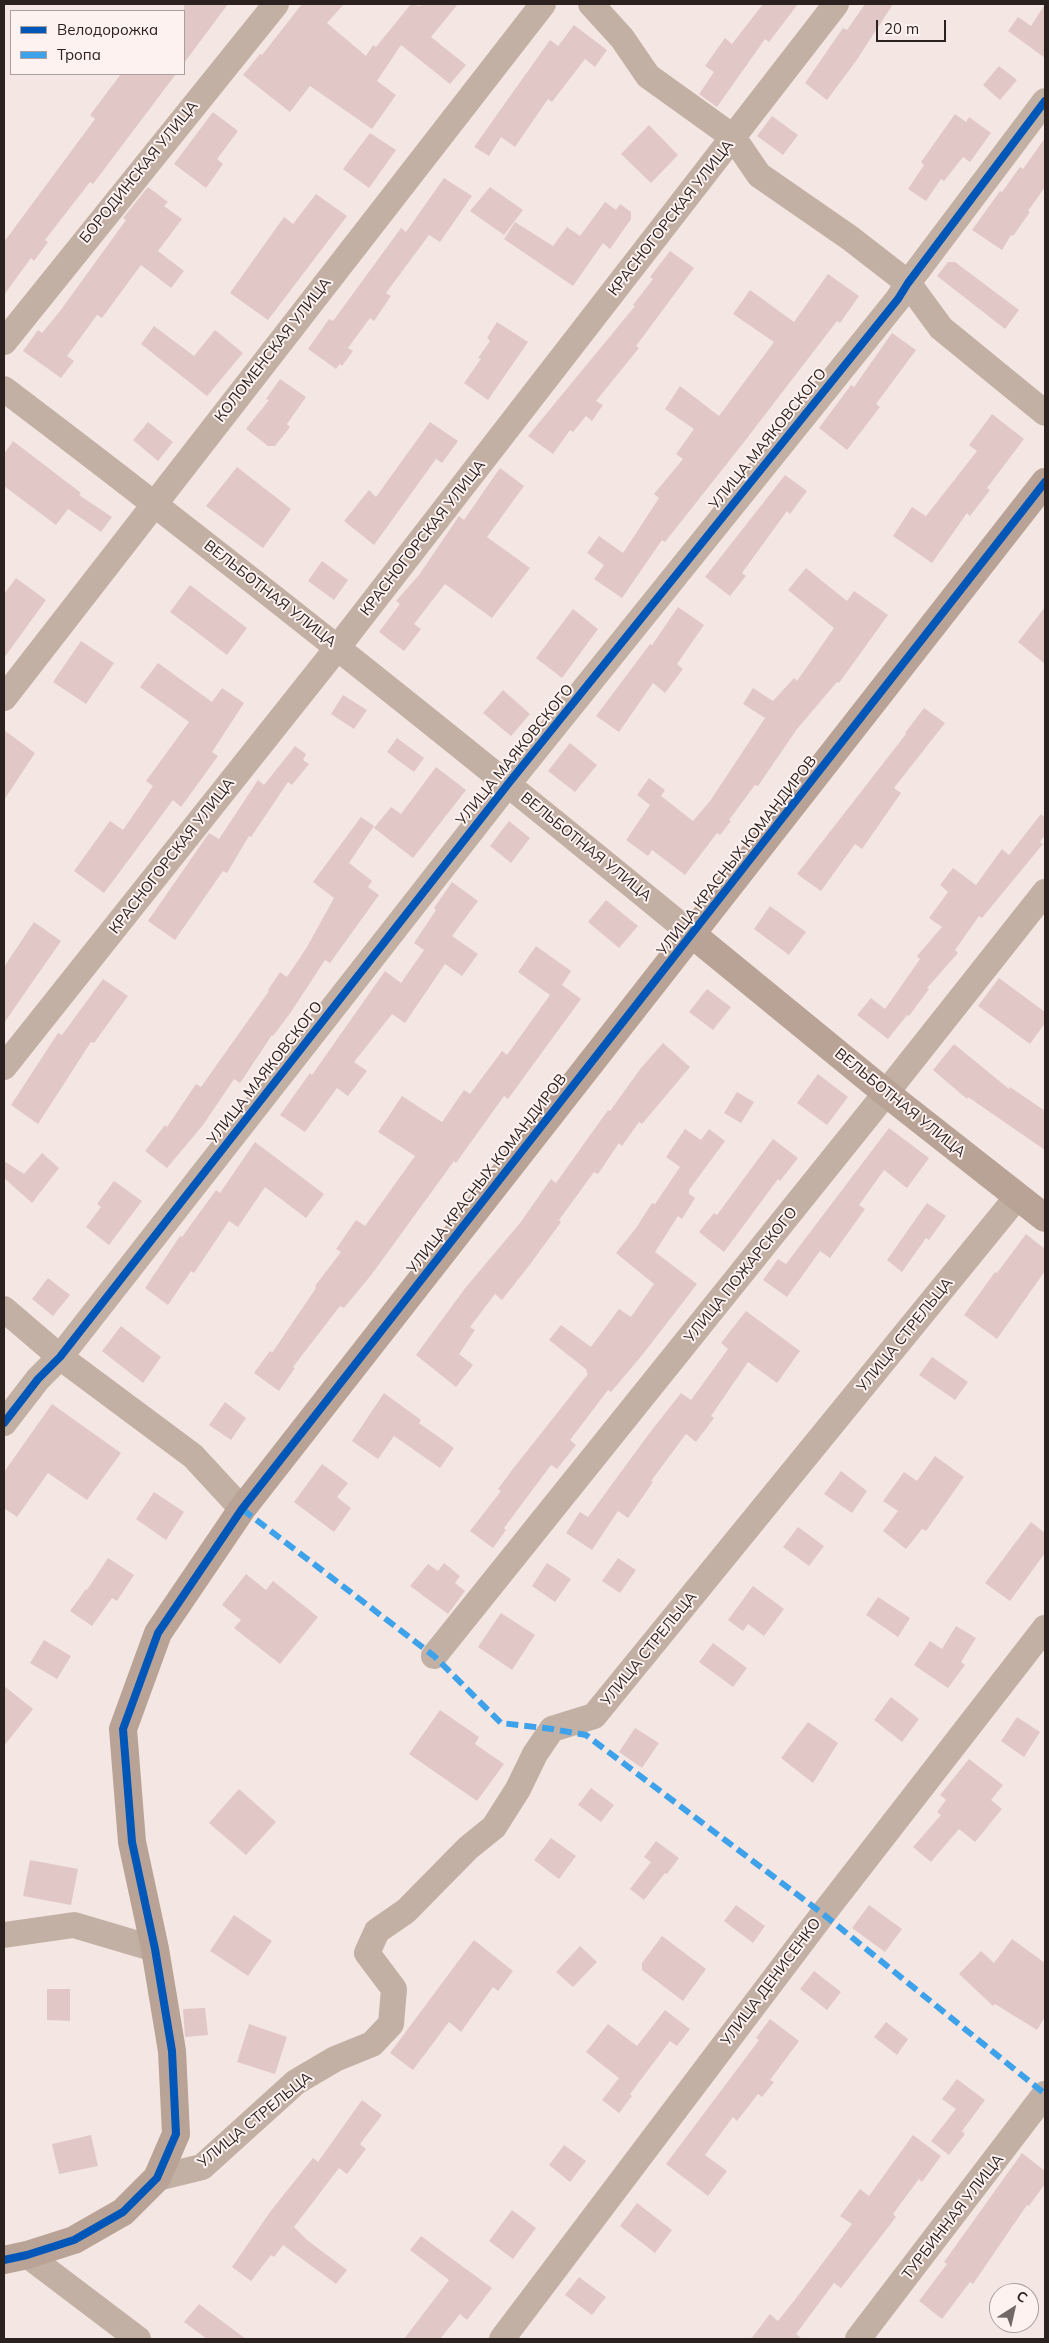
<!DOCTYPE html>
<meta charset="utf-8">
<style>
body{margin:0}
#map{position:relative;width:1049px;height:2343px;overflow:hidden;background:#f4e6e2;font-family:Mulish,sans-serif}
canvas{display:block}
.frame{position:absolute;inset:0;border:5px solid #2b2220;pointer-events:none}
.legend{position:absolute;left:10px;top:10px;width:175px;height:65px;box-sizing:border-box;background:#fdf2f0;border:1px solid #a99f9d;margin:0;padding:6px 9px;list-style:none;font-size:15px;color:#2b2220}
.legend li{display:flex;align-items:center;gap:10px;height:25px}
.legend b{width:25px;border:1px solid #a99f9d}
.north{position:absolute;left:989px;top:2283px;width:50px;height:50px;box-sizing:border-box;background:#fdf2f0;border:1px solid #a99f9d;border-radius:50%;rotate:35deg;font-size:14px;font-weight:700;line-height:20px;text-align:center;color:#2b2220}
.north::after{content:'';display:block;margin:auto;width:18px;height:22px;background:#716764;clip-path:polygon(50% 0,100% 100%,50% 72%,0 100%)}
.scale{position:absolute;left:876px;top:20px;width:70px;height:22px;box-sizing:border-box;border:2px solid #2b2220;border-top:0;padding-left:6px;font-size:15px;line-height:18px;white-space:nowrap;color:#2b2220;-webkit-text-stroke:4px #fdf2f0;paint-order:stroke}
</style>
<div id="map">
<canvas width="1049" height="2343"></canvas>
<div class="frame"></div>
<ul class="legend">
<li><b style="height:6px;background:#0057b8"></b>Велодорожка</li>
<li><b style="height:6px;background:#3ea2ea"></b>Тропа</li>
</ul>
<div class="north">С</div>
<div class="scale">20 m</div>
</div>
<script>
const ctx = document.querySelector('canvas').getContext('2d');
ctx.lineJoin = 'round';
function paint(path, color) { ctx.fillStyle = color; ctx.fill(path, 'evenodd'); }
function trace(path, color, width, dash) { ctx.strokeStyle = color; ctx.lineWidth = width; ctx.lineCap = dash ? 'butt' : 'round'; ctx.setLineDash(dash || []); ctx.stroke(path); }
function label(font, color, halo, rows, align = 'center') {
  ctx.font = font + ' Mulish,sans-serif'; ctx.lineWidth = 4; ctx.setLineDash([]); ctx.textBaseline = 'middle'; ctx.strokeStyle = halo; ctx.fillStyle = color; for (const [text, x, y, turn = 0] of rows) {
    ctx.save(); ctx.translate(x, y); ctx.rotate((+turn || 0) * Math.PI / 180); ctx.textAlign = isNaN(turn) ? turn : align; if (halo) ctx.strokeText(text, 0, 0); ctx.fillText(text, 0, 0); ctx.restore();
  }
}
paint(new Path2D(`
 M184,4h44l-44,59z
 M302,4h42l-17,19 39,33 7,-11 3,2 35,-43 9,2 2,-2h36l-27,33 35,28 -16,19 -49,-39 -24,36 19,14 -24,34 -62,-43 -20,26 -47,-37 17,-21 2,1z
 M763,4h35l-29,38 -4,-3 -48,68 -18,-13 15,-22 -9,-6 20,-28 7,6z
 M865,4h28l-37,57 -29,39 -22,-17 38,-55 4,2z
 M1045,4v54l-37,-27 10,-14 13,9z
 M574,25l33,25 -12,17 -10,-8 -33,43 -4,-3 -33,48 -14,-10 -12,19 -15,-9 76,-107 8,6z
 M999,66l18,14 -17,20 -17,-15z
 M121,74h55l-83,110 -3,-2 -45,58 3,2 -14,19 -3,-3 -27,37v-53l91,-123 -5,-4z
 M213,112l25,19 -21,28 6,5 -17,24 -32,-24z
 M955,114l11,8 3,-5 22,16 -21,29 -7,-5 -19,24 -3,-2 -15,22 -18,-12 16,-24 -3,-3z
 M772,116l26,19 -15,20 -26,-19z
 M649,125l29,30 -27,28 -30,-29z
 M370,133l26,17 -27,38 -26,-19z
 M1045,138v49l-17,24 2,1 -17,24 -2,-1 -9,15 -30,-20 28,-39 2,1 18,-25 3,2z
 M444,178l28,18 -32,46 -11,-7 -43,58 5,3 -17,25 -4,-3 -22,30 5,3 -11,15 -2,-2 -4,5 -28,-20 21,-30 4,2 68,-93 5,4z
 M148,187l20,15 -4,4 18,13 -24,32 26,20 -13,17 -30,-23 -39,53 -5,-3 -30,41 7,5 -13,17 -38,-27 15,-21 4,3 18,-22 66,-91 -3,-2z
 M490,187l33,23 -19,25 -34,-24z
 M316,194l31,22 -79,104 -38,-27 54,-76 9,7z
 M605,202l11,8 4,-6 11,8v7l-21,30 -7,-6 -30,43 -69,-47 11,-17 38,24 14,-19 13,9z
 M670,251l24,17 -58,78 3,2 -43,53 7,4 -11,16 -6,-5 -13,16 -3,-2 -17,24 -25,-18 107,-130 -2,-1 20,-26 -3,-2z
 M948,262h7l64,48 -14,19 -68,-53z
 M828,274l31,22 -19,27 -3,-2 -93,121 -79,100 -3,-2 -40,58 -28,-19 10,-14 -17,-12 12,-17 24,17 36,-55 -5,-4 29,-35 -7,-5 18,-25 -29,-20 15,-23 39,30 55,-74 -41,-28 17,-24 44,32z
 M497,322l31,20 -40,58 -24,-17 17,-24 -3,-1 12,-17 -3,-3z
 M154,326l40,30 21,-26 28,23 -36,43 -66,-52z
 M892,333l24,17 -40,54 4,3 -33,43 -28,-22 32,-43 3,2z
 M280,379l26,18 -19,27 3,3 -15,19h-7l-22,-17 23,-29 -3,-1z
 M992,414l32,25 -37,49 3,2 -20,26 -3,-3 -35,50 -39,-27 19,-29 14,9 51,-65 -8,-6z
 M148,422l25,20 -15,19 -25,-21z
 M430,422l28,19 -16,22 -6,-4 -62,86 -30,-24 25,-31 7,7z
 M13,441l68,52 -2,2 33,22 -11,15 -33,-23 -12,16 -52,-39v-32z
 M237,467l54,42 -28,39 -57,-42z
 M500,468l24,18 -37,51 43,31 -38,50 -47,-34 -31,40 7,5 -17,22 -25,-19 21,-28 -4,-3 23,-26 40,-59 5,4z
 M785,475l22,16 -17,23 -3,-3 -45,62 4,3 -16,20 -25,-19z
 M322,561l26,19 -14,20 -26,-19z
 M806,568l41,33 7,-10 34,24 -49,68 -2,-1 -40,47 -39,57 -3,-1 -26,35 2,1 -11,14 -3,-2 -32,42 -33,-25 -4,6 -22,-16 24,-35 -13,-10 12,-17 16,12 -4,6 32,25 17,-20 55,-83 -22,-14 10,-16 20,13 21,-23 3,3 37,-53 -46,-38z
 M16,578l30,22 -42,58v-64z
 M190,585l57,43 -20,27 -57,-43z
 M678,607l26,18 -27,39 6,5 -18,24 -12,-10 -34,49 -23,-16 54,-72 2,1z
 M1045,607v57l-27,-22z
 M573,609l25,20 -36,49 -26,-20z
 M81,641l33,22 -28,41 -33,-22z
 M158,663l54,39 10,-14 22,15 -32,49 6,4 -37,51 -8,-7 -69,93 -30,-22 36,-50 13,9 30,-44 -7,-5 43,-59 -49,-35z
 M503,690l27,24 -19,22 -28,-23z
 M343,695l24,15 -13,19 -23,-15z
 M924,708l21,15 -51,65 7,5 -39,56 -7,-5 -34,47 -24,-17 109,-140 -1,-1z
 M4,730l31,23 -31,47z
 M397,738l27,20 -10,14 -27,-20z
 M570,743l27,22 -22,27 -27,-21z
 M295,746l11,8 -3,6 6,4 -17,21 -4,-3 -37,55 -2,-1 -22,37 -4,-2 -48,69 -27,-19 61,-88 10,6 39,-59 6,5z
 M436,767l30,23 -53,68 -39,-30 17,-21 10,7z
 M1041,814l4,4v17l-5,7 3,2 -61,74 -3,-2 -24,34 3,3 -31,35 2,1 -20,27 -2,-1 -19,24 -31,-24 14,-17 14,11 35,-50 -3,-3 25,-29 -13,-9 19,-26 -8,-7 13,-17 23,17 26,-36 7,6z
 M361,817l13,9 -25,37 23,18 -4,6 11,8 -49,68 -5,-3 -34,52 -18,24 -1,-1 -32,48 -6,-4 -31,46 -36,43 -22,-17 20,-26 2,2 29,-43 5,3 68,-96 -1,-1 12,-18 7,5 20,-30 27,-49 -21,-16z
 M509,821l21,17 -19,25 -21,-17z
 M452,882l26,19 -26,35 26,18 -16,22 -17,-12 -40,59 -13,-9 -38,48 13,9 -19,25 -11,-8 -32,44 -25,-17 30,-42 2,2 73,-104 16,12 23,-33 -10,-7 22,-33 -2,-2z
 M606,900l32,26 -19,22 -31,-26z
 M770,906l36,26 -17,23 -35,-26z
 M34,922l27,19 -57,82v-56z
 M536,946l35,25 -9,14 19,14 -73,100 -4,-3 -48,67 -2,-2 -82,113 -28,34 -4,-2 -47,61 2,1 -16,23 -25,-18 16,-22 2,2 44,-65 -1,-2 26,-34 -5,-3 20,-29 9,6 50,-70 -37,-24 24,-36 40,26 22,-32 6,4 32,-43 5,4 43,-60 -32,-23z
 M999,978l46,34v11l-15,21 -52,-38z
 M103,979l25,17 -34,47 -3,-1 -53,82 -27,-19 47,-72 4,2z
 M707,989l24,18 -18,23 -24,-18z
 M663,1043l27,24 -48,57 -3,-2 -17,24 -3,-3 -21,31 -4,-2 -35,48 2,2 -33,45 -26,33 -7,-6 -25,33 5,3 -16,24 14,11 -17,22 -40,-32 50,-68 54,-64 31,-44 5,4 52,-73 2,1 31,-43z
 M954,1044l55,45 1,-2 35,24v39l-77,-53 -1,2 -34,-29z
 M818,1074l30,23 -21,28 -30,-22z
 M737,1092l17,10 -13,21 -17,-10z
 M889,1128l40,30 -22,30 -23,-18 -25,35 6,4 -35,49 -10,-7 -33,46 -24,-17 15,-21 8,5z
 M685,1129l16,11 8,-11 16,12 -36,49v4l6,4 -13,21 -4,-3 -23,36 42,32 -54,70 -32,38 -3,-2 -38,50 6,5 -19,24 -6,-4 -47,63 2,2 -13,18 -23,-17 31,-40 -3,-2 14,-19 76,-96 -2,-2 1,-2 -38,-30 12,-15 30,22 28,-38 12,8 23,-33 -38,-31 20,-25 16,-25 3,1 25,-37 -14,-10z
 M773,1139l25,19 -18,23 -2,-2 -54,73 -25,-20 15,-19 3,2z
 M255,1142l69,52 -18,24 -41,-31 -27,40 -9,-6 -35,52 -3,-2 -23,34 -23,-17 35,-52 2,1 34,-47 4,3z
 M42,1153l17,15 -27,35 -28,-25v-17l20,13z
 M114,1181l28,20 -33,44 -23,-18 15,-20 -4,-3z
 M927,1203l19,13 -17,24 -3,-2 -24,34 -15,-12z
 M1026,1234l19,15v22l-48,68 -33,-24 31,-43 2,1z
 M48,1278l22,17 -17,21 -21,-17z
 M746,1311l54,40 -23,32 -29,-21 -37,54 3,2 -18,24 -10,-8 -35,47 2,1 -25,36 -10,-7 -26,39 -26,-17 14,-21 8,5 60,-82 33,-42 10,7 37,-51 -7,-6z
 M121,1326l40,31 -18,26 -41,-32z
 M932,1357l36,25 -13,18 -36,-25z
 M384,1393l37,27 -2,3 35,25 -14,20 -46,-32 -16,23 -26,-18z
 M225,1402l21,16 -15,22 -22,-15z
 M52,1404l69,49 -34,47 -39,-27 -31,44 -13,-9v-36z
 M935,1456l29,21 -38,54 -4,-2 -16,20 -23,-18 15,-20 -15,-10 21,-29 13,9z
 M322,1464l26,19 -11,14 14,11 -17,24 -40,-30z
 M841,1471l26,20 -15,22 -28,-19z
 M154,1492l30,20 -18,28 -30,-21z
 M1031,1522l14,11v20l-35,48 -25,-18z
 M798,1527l26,19 -15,20 -26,-19z
 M108,1558l26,17 -17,26 -5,-3 -20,28 -22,-15 16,-22 1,1z
 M618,1558l18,12 -16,23 -18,-12z
 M444,1563l16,13 -5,7 10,8 -17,23 -38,-28 18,-22 10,7z
 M547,1563l24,16 -16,23 -23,-16z
 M246,1574l20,16 7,-9 45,36 -38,47 -46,-36 7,-8 -19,-15z
 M753,1586l31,23 -20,27 -16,-12 -5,7 -15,-11z
 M878,1597l32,21 -12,19 -32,-22z
 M501,1613l34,22 -23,35 -34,-23z
 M956,1626l20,12 -15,24 4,3 -17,23 -34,-23 16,-24 12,8z
 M44,1640l27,16 -14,23 -27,-16z
 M713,1643l34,25 -14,19 -34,-25z
 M4,1686l29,23 -29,37z
 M891,1697l28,22 -17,23 -28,-22z
 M440,1710l39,27 -4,7 29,20 -27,37 -68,-47z
 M1017,1717l23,15 -16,25 -23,-16z
 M808,1722l30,21 -25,40 -32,-25z
 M635,1728l24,15 -17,25 -23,-16z
 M969,1759l34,26 -12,15 11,9 -27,33 -16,-13 -28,33 -18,-15 28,-32 -4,-3 9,-12 -6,-5z
 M591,1788l23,17 -13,17 -23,-17z
 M239,1789l37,33 -30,33 -37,-32z
 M551,1838l25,18 -17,23 -25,-19z
 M656,1841l23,17 -12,16 -2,-1 -21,27 -14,-11 21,-27 -7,-5z
 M30,1860l48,9 -7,36 -48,-9z
 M736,1905l29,21 -12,17 -29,-22z
 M869,1905l33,24 -17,23 -33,-24z
 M234,1915l38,26 -24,35 -38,-25z
 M662,1936l44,33 -23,32 -41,-31v-7z
 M1012,1939l33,24v54l-8,13 -42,-26 -2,2 -34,-32 22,-23 13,12z
 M474,1940l39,31 -15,20 -5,-4 -32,45 -12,-10 -36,48 -23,-17z
 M580,1946l17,16 -24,25 -17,-15z
 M814,1971l27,21 -14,18 -27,-21z
 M47,1989h23v32l-23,-1z
 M205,2008l3,27 -23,2 -2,-28z
 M665,2010l25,19 -13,17 -7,-5 -40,53 2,2 -13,17 -17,-13 17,-22 -33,-26 22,-28 29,22z
 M770,2019l29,22 -29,39 4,2 -12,15 -4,-3 -21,27 -4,-4 -28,38 22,16 -19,25 -42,-32 93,-124 -3,-2z
 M886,2022l22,17 -11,16 -23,-18z
 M249,2024l38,13 -12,37 -38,-12z
 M957,2079l28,21 -23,31 3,3 -16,21 -18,-14 25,-32 -14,-10z
 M362,2100l20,15 -22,29 6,5 -19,25 -8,-6 -45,59 13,13 40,30 -11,14 -53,-39 -9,12 -3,-2 -20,26 -19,-14 38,-55 43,-54 5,4z
 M91,2135l7,31 -39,8 -7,-30z
 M913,2135l28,21 -19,26 -3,-3 -26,35 3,3 -55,71 -7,-5 -38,51 6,5h-51l19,-25 8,7 19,-24 55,-73 -12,-8 20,-27 9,7z
 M564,2145l22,16 -16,21 -21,-17z
 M1022,2153l23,18v13l-16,22 -2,-1 -54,79 -3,-2 -28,37 -23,-18 28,-37 -3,-2z
 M637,2203l35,27 -17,23 -35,-27z
 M512,2210l24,18 -23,31 -24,-18z
 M421,2236l71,52 -25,32 -7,-6 -20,25h-36l45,-59 -39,-30z
 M579,2277l27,20 -14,18 -27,-20z
 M199,2304l47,35h-39l-23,-17z`), '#e1c8c7');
trace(new Path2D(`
 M591,4l31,34 26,38 85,61 26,38 91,63 58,45 33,45 104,85
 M4,342l272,-338
 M4,389c234,177 462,360 689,546
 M4,698l539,-694
 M4,1067l334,-420 498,-643
 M4,1309l56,48 133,99 49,53
 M4,1423l34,-44 22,-22 448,-573 390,-485 10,-16 137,-182
 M434,1656l452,-563 159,-201
 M4,1935l70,-10 81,24
 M157,2178l45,-11 94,-85 39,-23 37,-15 19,-20 3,-35 -27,-36 10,-22 29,-20 62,-63 26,-21 24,-38 17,-35 17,-25 42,-13 423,-519
 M27,2255l111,84
 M502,2339l321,-425 222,-286
 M858,2339l187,-245`), '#c2b0a5', 26);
trace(new Path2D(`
 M693,935l193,158 159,125
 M4,2260l23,-5 47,-15 49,-28 34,-34 19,-44 -4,-83 -17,-102 -23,-107 -9,-113 35,-96 84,-124 803,-1027`), '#b8a396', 28);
trace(new Path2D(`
 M242,1509l192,147 67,67 51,6 34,6 237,179 222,180`), '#3ea2ea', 6, [12, 6]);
trace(new Path2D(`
 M4,1423l34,-44 22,-22 448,-573 390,-485 10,-16 137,-182
 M4,2260l23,-5 47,-15 49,-28 34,-34 19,-44 -4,-83 -17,-102 -23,-107 -9,-113 35,-96 84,-124 803,-1027`), '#0057b8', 8);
label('15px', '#2b2220', '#fdf2f0', [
 ["БОРОДИНСКАЯ УЛИЦА",139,172,-51],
 ["КРАСНОГОРСКАЯ УЛИЦА",671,218,-52],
 ["КОЛОМЕНСКАЯ УЛИЦА",273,350,-52],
 ["УЛИЦА МАЯКОВСКОГО",768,439,-51],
 ["КРАСНОГОРСКАЯ УЛИЦА",423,538,-52],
 ["ВЕЛЬБОТНАЯ УЛИЦА",270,594,38],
 ["УЛИЦА МАЯКОВСКОГО",515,755,-51],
 ["ВЕЛЬБОТНАЯ УЛИЦА",586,847,39],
 ["КРАСНОГОРСКАЯ УЛИЦА",172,856,-52],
 ["УЛИЦА КРАСНЫХ КОМАНДИРОВ",737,856,-52],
 ["УЛИЦА МАЯКОВСКОГО",265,1073,-52],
 ["ВЕЛЬБОТНАЯ УЛИЦА",900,1103,39],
 ["УЛИЦА КРАСНЫХ КОМАНДИРОВ",487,1174,-52],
 ["УЛИЦА ПОЖАРСКОГО",741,1275,-51],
 ["УЛИЦА СТРЕЛЬЦА",905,1335,-51],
 ["УЛИЦА СТРЕЛЬЦА",649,1649,-51],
 ["УЛИЦА ДЕНИСЕНКО",771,1982,-53],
 ["УЛИЦА СТРЕЛЬЦА",255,2120,-39],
 ["ТУРБИННАЯ УЛИЦА",953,2217,-52]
]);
</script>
